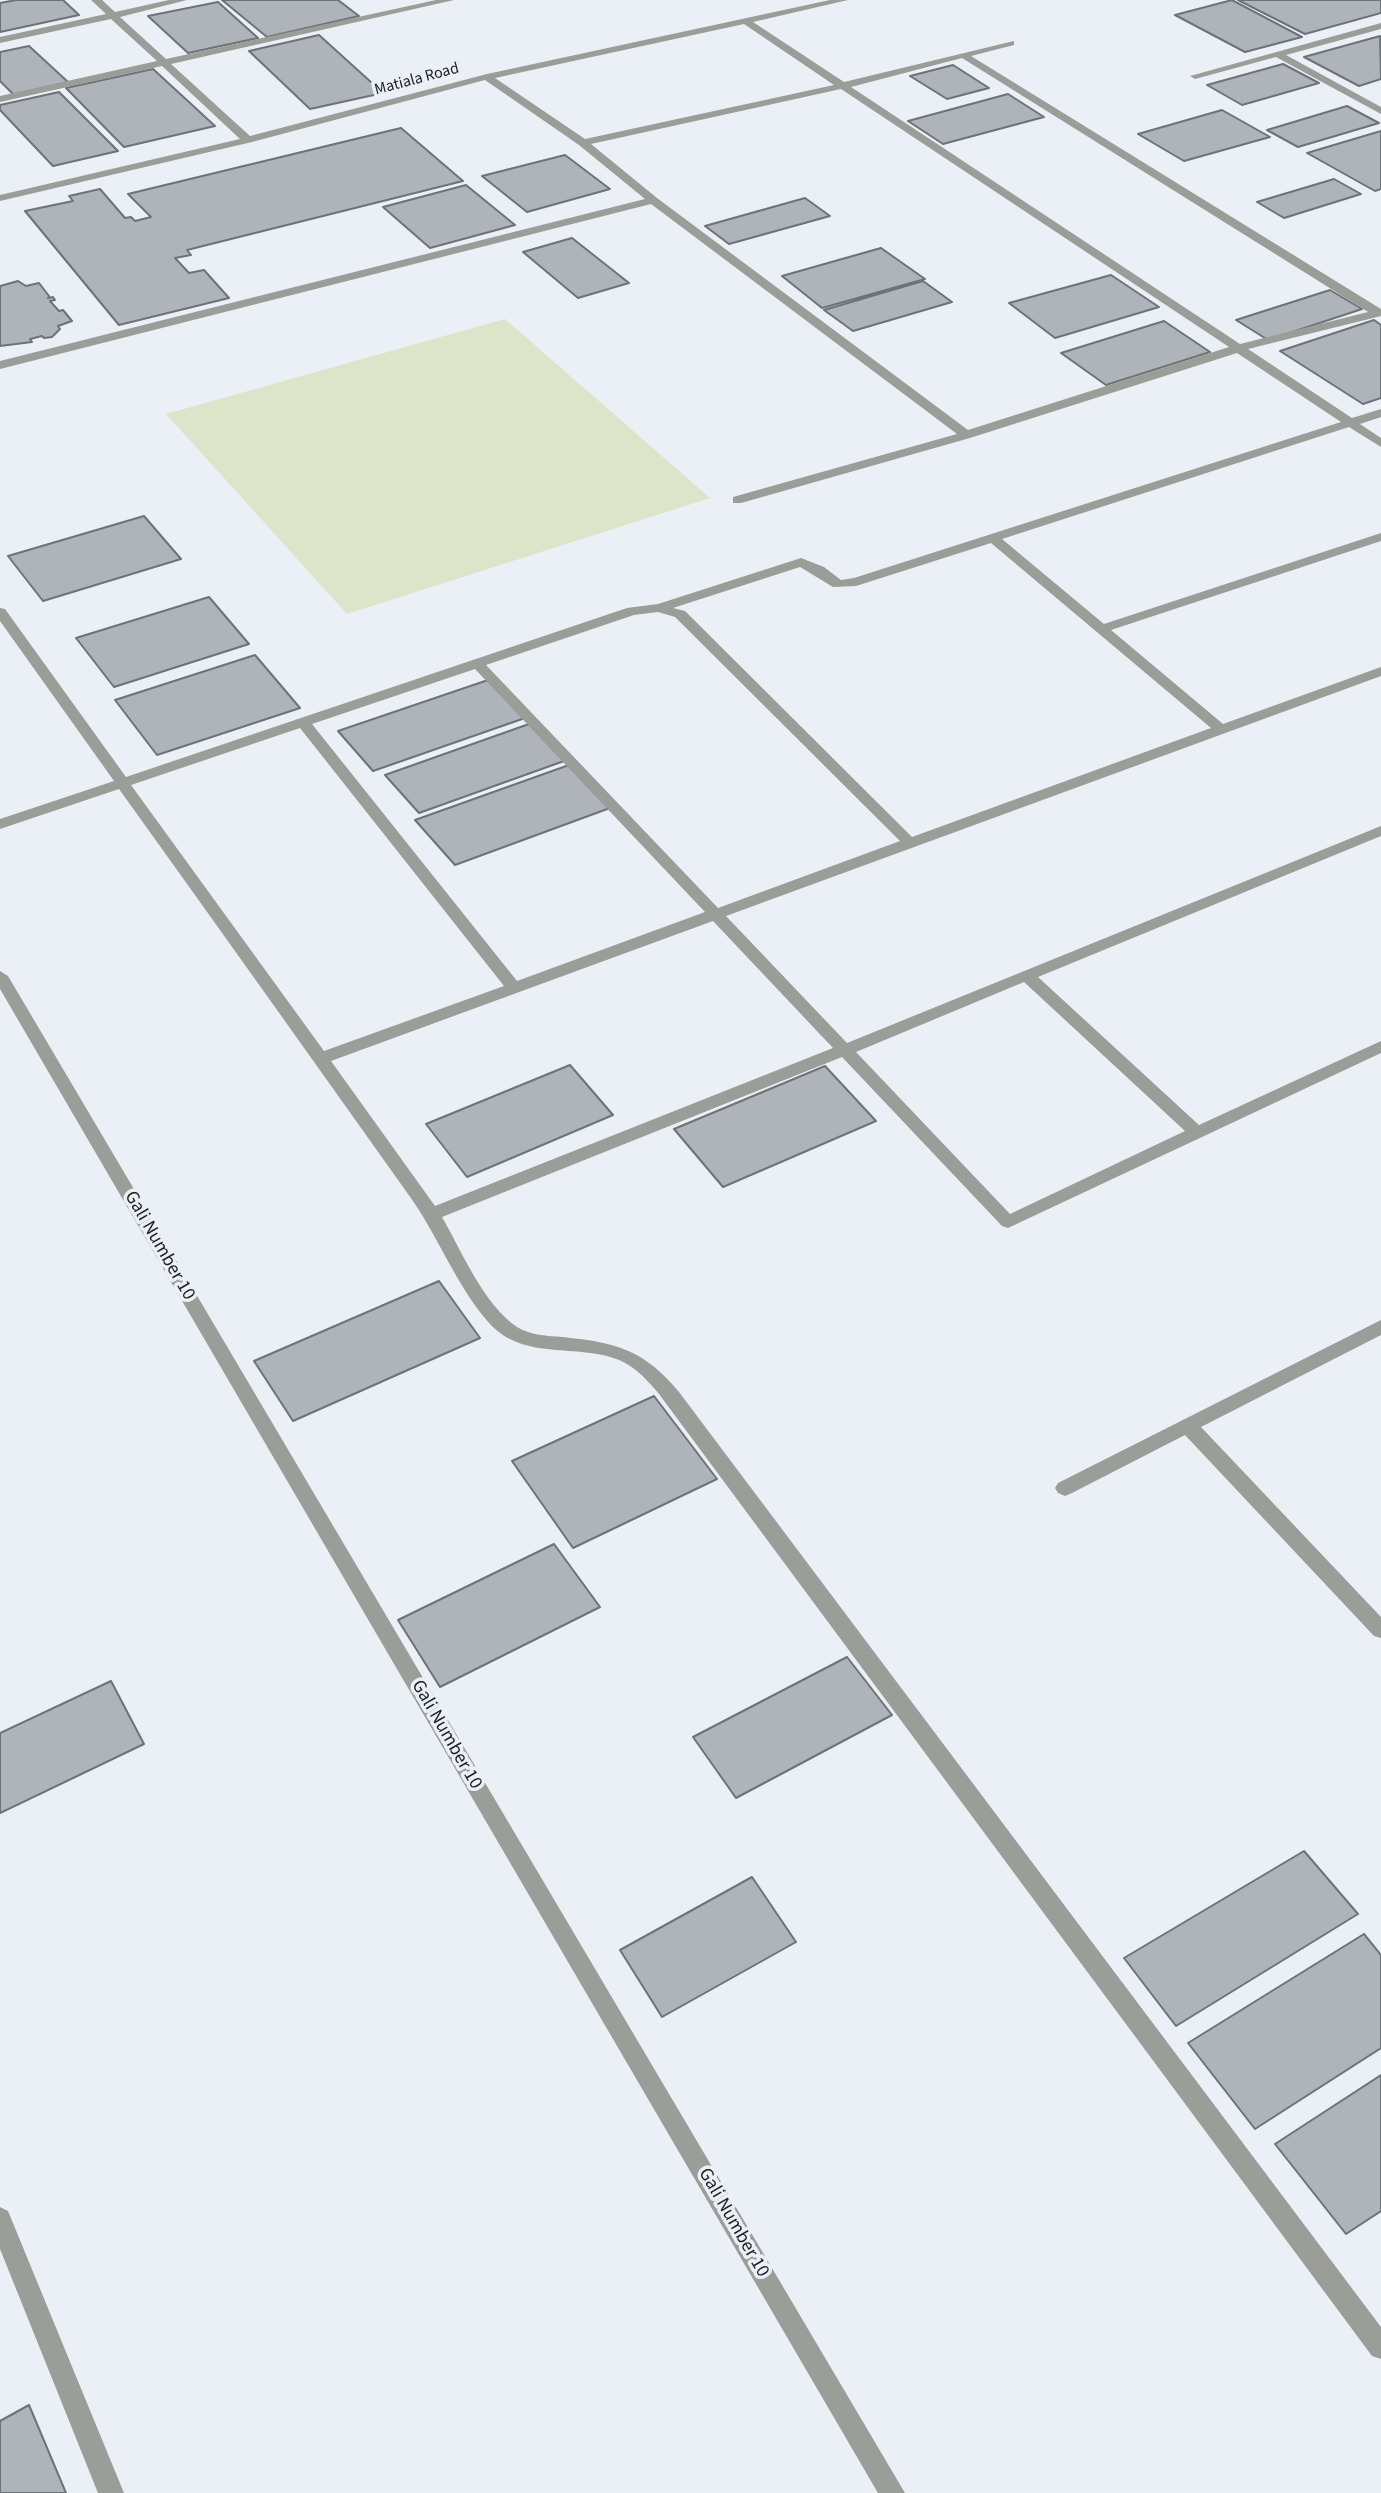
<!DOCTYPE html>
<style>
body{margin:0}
canvas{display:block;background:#eaf0f6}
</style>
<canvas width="1381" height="2493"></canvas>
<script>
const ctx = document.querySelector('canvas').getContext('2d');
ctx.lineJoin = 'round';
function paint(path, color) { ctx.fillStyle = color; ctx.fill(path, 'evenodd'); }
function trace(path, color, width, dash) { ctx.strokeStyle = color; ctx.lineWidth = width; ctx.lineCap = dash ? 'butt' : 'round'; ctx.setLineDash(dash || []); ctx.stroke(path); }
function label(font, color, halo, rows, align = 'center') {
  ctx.font = font + ' "Source Sans 3",sans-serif'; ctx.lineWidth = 7; ctx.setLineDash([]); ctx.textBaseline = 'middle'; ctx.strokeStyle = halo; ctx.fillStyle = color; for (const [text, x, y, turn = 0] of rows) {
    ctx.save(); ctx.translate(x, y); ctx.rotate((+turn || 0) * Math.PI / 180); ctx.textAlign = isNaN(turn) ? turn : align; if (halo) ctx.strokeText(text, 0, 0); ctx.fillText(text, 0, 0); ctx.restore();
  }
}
paint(new Path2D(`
 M505,319l205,179 -363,116 -181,-200z`), '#dce5c9');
const building = new Path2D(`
 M16,0h47l16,15 -79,17v-29z
 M222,0h116l21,16 -92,21z
 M1232,0l70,37 -57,15 -70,-37z
 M1238,0h143v13l-76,21z
 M218,2l40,36 -70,15 -40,-37z
 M319,35l64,58 -73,16 -61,-58z
 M1380,36l1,43 -22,7 -55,-29z
 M29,46l39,36 -54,13 -14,-14v-29z
 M1283,64l36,19 -77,22 -35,-20z
 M953,65l36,23 -42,11 -37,-23z
 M153,69l62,57 -91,21 -58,-59z
 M59,92l59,59 -65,15 -53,-56v-5z
 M1008,94l36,23 -101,27 -35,-23z
 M1347,106l32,17 -81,24 -31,-17z
 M1222,110l48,27 -86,24 -46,-27z
 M401,128l62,53 -276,69 4,5 -16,3 14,15 15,-3 25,28 -110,27 -94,-114 48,-10 -4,-5 31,-7 25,29 6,-1 4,4 16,-4 -23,-23z
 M1381,131v58l-6,2 -68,-38z
 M565,155l45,34 -83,23 -45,-36z
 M1334,179l27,15 -77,24 -27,-16z
 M466,185l49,40 -85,23 -47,-41z
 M805,198l25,18 -101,28 -24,-18z
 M572,238l57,45 -51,15 -55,-46z
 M881,248l44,31 -103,29 -40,-32z
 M1111,275l48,32 -104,31 -46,-35z
 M18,281l8,5 13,-3 10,13 -1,2 5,-1 2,3 -5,1 9,10 4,-1 9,11 -14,5 2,3 -8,8 -8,1 -2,-2 -12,3 2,3 -32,4v-60z
 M923,281l29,21 -99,29 -29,-21z
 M1330,290l32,19 -94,31 -32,-20z
 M1374,320l7,5v73l-18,6 -83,-53z
 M1164,321l46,31 -104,33 -45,-32z
 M144,516l37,43 -138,42 -35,-45z
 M209,597l40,47 -135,43 -38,-49z
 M255,655l45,53 -143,47 -42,-55z
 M488,680l37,38 -152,53 -35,-40z
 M529,724l35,37 -145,52 -34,-38z
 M569,765l41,43 -155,57 -40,-45z
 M570,1065l43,50 -146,62 -41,-53z
 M825,1066l51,55 -153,66 -49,-58z
 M439,1281l41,57 -187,83 -39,-60z
 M654,1396l63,83 -144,69 -61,-87z
 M554,1544l46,63 -160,80 -42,-67z
 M847,1657l45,58 -156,83 -43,-61z
 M111,1681l33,63 -144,69v-80z
 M1304,1851l54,63 -182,112 -52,-68z
 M752,1877l44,65 -134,75 -42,-67z
 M1364,1934l17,21v93l-126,81 -67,-86z
 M1381,2075v136l-35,23 -71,-90z
 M29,2405l37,88h-66v-72z`);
paint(building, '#afb4ba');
trace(building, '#6e7378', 2);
paint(new Path2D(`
 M91,0h11l13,12 54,-12h18l-67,17 46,42 270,-59h18l-283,64 79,72 237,-62 343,-74h18l-95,22 91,60 170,-41v4l-43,11 410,253v7l-133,33 104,69 29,-9v8l-21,7 21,14v9l-32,-20 -347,112 102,85 277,-91v8l-270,89 112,94 158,-57v9l-655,240 121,127 534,-217v10l-343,141 161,148 182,-84v12l-373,175 -6,-2 -160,-169 -400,160c19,33 42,88 75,110 13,8 30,9 46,10 54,6 80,12 116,55l702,935v32l-9,-3 -713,-962c-11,-13 -23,-27 -40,-34 -42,-17 -95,1 -129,-36 -34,-38 -52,-89 -82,-130 -96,-135 -192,-270 -289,-405l-119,40v-10l114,-38 -114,-160v-13l5,1 121,168 501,-169 31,-4 143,-46 23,9 17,13 13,-2 487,-156 -104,-69 -267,85 -229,65h-8v-6l224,-63 -306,-230 -651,165v-8l645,-162 -66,-54 -94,-65 -233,62 -252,59v-6l240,-56 -78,-73 -162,36v-6l157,-35 -46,-42 -111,24v-6l106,-23zM744,24l90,61 -249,54 -90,-61zM962,58l406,254 -128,32 -389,-257zM841,89l388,258 -261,83 -311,-232 -66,-54zM991,543l220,185 -299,109 -227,-226 -12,-3 127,-41 33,20 23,-1zM658,612l17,5 225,224 -182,67 -232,-243 148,-50zM475,669l230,243 -188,69 -205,-257zM300,728l204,258 -180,65 -193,-266zM713,921l120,127 -398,158 -104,-145zM1024,982l161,149 -175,83 -154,-162z
 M1381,23v6l-95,26 95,52v7l-105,-57 -81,22 -5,-3z
 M0,971l8,5 897,1517h-27l-878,-1504z
 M1381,1320v15l-180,92 180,190v21l-7,-2 -189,-201 -113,58 -7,3 -7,-3 -3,-5 3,-5z
 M0,2207l8,4 116,282h-26l-98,-244z`), '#9b9d99');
label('16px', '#1e1f22', '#eaf0f6', [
 ["Matiala Road",417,80,-15]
]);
label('19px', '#1e1f22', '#eaf0f6', [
 ["Gali Number 10",159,1246,60],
 ["Gali Number 10",446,1735,60],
 ["Gali Number 10",733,2223,60]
]);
</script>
